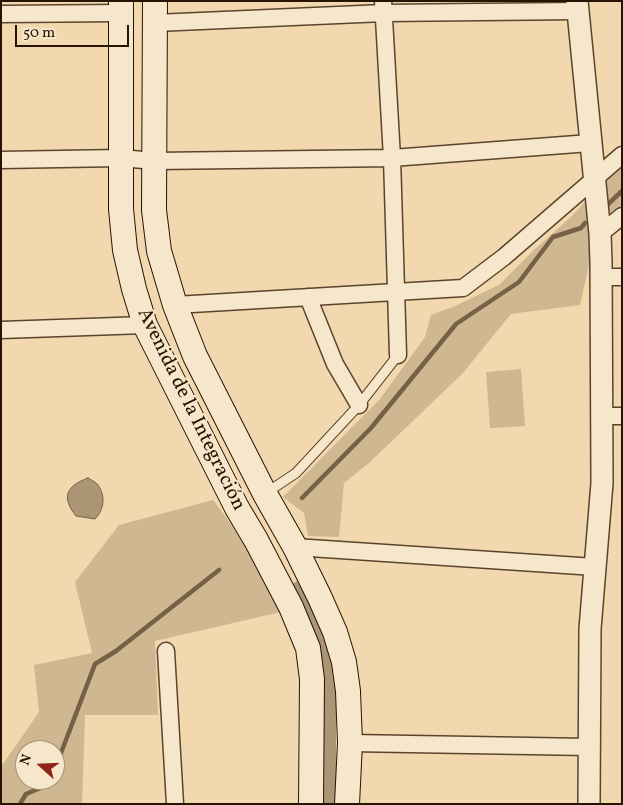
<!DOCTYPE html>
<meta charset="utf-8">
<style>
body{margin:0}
#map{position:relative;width:623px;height:805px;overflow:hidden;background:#f1d8af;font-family:Vollkorn,serif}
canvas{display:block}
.frame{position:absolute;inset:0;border:2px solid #271301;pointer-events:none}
.north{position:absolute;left:15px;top:740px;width:50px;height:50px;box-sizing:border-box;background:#f6e6cb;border:1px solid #a3927a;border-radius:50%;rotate:290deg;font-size:14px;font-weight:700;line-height:20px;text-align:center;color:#271301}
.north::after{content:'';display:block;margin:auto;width:18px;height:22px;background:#8f2418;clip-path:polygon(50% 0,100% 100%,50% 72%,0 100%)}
.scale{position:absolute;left:15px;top:25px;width:114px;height:22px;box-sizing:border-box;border:2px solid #271301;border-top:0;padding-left:6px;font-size:15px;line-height:18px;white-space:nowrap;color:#271301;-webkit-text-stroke:4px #f6e6cb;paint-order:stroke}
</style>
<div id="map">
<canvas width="623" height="805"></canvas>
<div class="frame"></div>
<div class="north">N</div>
<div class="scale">50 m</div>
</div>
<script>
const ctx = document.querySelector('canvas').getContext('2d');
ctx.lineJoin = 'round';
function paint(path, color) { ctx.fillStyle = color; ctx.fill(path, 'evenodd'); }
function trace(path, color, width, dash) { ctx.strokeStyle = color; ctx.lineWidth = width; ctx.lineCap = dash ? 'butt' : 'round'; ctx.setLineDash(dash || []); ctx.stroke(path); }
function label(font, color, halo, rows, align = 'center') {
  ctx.font = font + ' Vollkorn,serif'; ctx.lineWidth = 4; ctx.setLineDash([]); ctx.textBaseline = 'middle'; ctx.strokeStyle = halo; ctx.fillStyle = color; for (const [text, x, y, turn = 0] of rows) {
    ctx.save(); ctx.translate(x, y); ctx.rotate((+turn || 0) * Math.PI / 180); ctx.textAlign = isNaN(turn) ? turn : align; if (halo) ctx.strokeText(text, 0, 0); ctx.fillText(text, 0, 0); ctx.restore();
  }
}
paint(new Path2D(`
 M622,167v37l-26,29 -16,72 -69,9 -49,60 -93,89 -25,20 -5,54 -31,-1 -4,-23 -21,-16 97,-98 45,-62 6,-22 22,-8 46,-22 35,-35 39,-35 32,-36z
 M521,369l4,57 -35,2 -4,-56z
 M213,500c27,34 48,73 68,112l-126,29 3,74h-73l-3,89h-81v-37l38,-55 -5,-47 58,-12 -17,-71 44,-57zM25,750h30v30h-30z`), '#cfb791');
const water = new Path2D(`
 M88,478c3,2 8,4 10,7 8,11 6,25 -3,34l-19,-3c-15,-19 -10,-30 12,-38z`);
paint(water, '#ac9574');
trace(water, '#776146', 1);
trace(new Path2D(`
 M605,207l17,-16
 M302,498l69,-70 85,-104 63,-42 34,-45 28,-9 4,-5
 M20,804l6,-10 29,-12 6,-29 34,-89 21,-13 103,-81`), '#776146', 4.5);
trace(new Path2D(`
 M299,589l22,58 7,38v119`), '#ac9574', 16);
const service = new Path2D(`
 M266,493l30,-20 63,-68 39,-50`);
const minor = new Path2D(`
 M383,1l9,157 6,197
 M1,14l120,-1
 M155,23l229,-10 194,-2
 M1,160l119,-2 35,3 237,-3 198,-15
 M600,234l22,-18
 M601,277h21
 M308,297l27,67 24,41
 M175,305l288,-17 41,-31 118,-102
 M1,330l144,-5
 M602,416h20
 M295,547l300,20
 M166,651l9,153
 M350,743l239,4`);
const tertiary = new Path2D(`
 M577,1l23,233 1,28 1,221 -12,146 -1,175`);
const secondary = new Path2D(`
 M121,1v208l4,41 9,39 11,36 92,183 19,32 35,67 17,41 4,31 -1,125
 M155,1l-1,209 5,41 16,54 20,51 70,138 30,53 25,51 15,34 9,30 4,29 2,52 -3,61`);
trace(service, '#5a442c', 11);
trace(minor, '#5a442c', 19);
trace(tertiary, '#5a442c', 24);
trace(secondary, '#271301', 26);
trace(service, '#f6e6cb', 9);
trace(minor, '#f6e6cb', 16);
trace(tertiary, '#f6e6cb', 21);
trace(secondary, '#f6e6cb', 24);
label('20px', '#271301', '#f6e6cb', [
 ["Avenida de la Integración",190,410,64]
]);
</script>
